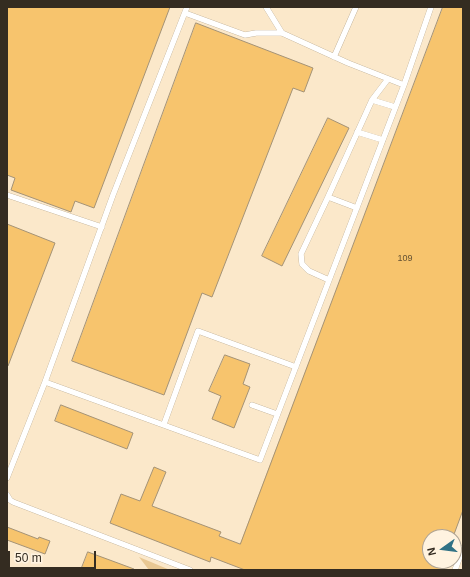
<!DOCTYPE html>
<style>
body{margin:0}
#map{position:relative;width:470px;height:577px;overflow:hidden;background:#fff3e0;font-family:Arial,sans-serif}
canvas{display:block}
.frame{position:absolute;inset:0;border:8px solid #342c21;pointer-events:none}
.north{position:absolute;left:422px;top:529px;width:40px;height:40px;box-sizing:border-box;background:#fff3e0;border:1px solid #aea394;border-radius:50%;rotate:256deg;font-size:11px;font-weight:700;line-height:16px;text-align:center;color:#342c21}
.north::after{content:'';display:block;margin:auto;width:14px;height:18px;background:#317285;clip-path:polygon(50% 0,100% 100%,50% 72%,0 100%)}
.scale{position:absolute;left:8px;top:551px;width:88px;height:18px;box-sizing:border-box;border:2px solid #342c21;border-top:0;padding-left:5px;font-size:12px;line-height:14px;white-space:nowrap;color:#342c21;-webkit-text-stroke:3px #fff3e0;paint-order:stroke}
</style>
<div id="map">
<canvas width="470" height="577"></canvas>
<div class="frame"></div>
<div class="north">N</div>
<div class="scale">50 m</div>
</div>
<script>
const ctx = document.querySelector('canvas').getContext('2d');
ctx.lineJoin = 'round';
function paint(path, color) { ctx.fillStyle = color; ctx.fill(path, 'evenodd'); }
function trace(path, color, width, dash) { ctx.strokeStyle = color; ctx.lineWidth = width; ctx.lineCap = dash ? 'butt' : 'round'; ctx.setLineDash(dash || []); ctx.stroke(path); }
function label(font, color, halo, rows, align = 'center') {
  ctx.font = font + ' Arial,sans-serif'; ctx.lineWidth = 4; ctx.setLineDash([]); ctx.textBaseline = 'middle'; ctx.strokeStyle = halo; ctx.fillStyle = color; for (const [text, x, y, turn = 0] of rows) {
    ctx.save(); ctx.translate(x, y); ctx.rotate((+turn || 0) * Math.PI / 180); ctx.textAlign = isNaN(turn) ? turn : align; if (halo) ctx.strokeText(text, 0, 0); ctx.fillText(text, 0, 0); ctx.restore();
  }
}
paint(new Path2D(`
 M7,7h456v563h-456zM430,537h24v24h-24z`), '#fbe8ca');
paint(new Path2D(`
 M139,557l31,13h-21z`), '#e9c893');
const building = new Path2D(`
 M7,7h163l-76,201 -19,-7 -4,11 -60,-22 4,-12 -8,-3z
 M443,7h20v503l-10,27h-23v24h14l-4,9h-195l-34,-13 -1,5 -100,-39 11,-29 19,7 14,-34 12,5 -14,34 69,26 -2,4 21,8z
 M196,23l117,45 -9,24 -11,-4 -81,209 -10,-4 -38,102 -92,-34z
 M328,118l21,10 -67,138 -20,-10z
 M7,224l48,19 -47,123h-1z
 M225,355l25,9 -7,20 7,3 -16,41 -22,-9 9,-23 -12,-5z
 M61,405l72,28 -6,16 -72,-28z
 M7,527l31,12 1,-2 11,4 -5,13 -38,-14z
 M88,552l46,17v1h-53z`);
paint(building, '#f7c46d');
trace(building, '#a59376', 1);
const service = new Path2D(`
 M266,7l16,26
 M185,13l60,22 11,-2h26l66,30 56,22
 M334,57l22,-50
 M372,100l23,7
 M357,132l26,8
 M7,195l95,32
 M328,197l44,-97 16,-21
 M329,280l-20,-9 -7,-7 -1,-10 27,-57 29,11
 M45,382l215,78 144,-375 27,-78
 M252,405l25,9
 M164,424l34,-93 98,36
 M7,478l38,-96 68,-187 74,-188
 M7,495l3,5 3,2 177,68
 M455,570l8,-22`);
trace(service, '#b4a285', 6);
trace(service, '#fff', 5.5);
label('9px', '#655234', null, [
 ["109",405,259]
]);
</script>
